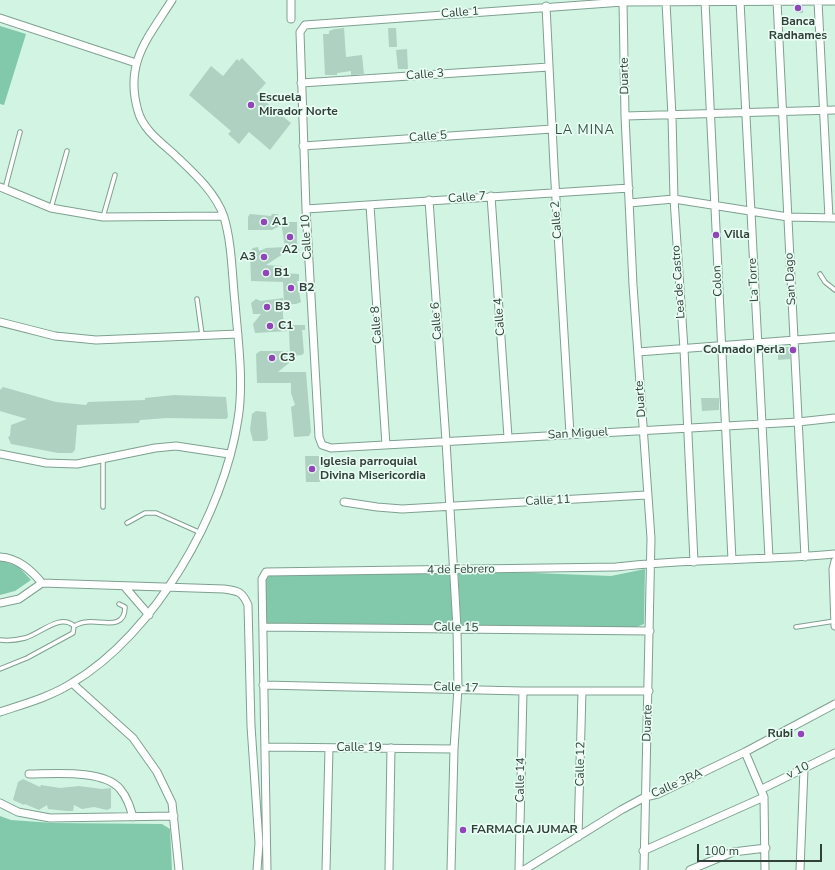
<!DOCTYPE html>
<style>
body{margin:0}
#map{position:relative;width:835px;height:870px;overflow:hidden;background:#d1f4e3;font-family:"Nunito Sans",sans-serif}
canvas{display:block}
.scale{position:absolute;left:697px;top:844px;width:125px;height:18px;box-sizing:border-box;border:2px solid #32403a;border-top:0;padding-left:5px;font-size:12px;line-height:14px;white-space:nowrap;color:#32403a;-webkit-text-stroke:3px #e8fdf3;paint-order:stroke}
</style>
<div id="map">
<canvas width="835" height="870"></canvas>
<div class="scale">100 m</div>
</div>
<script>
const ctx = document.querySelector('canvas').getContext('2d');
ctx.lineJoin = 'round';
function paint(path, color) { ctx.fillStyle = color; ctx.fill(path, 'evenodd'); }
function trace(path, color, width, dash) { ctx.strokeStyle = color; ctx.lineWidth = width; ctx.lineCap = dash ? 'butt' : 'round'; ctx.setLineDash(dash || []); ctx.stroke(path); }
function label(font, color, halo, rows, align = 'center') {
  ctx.font = font + ' "Nunito Sans",sans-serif'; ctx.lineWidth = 3.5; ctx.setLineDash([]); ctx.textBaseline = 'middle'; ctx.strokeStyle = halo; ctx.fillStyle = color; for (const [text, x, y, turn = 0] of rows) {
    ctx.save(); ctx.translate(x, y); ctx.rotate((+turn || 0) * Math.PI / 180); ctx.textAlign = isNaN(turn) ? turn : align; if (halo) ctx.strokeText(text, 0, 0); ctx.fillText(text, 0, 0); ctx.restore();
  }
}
paint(new Path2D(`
 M0,26l26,8 -22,71 -4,-1z
 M0,560l19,7 12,13 -16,11 -15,4z
 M645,569l-1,55 -15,6 -168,-2 -3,-58 153,6z
 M271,572h183l3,56 -191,-1 -4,-40z
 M0,816l11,4 42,3 109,1 8,5 2,41h-172z`), '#82c9ab');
paint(new Path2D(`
 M795,6h8v7h-7z
 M344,28l2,29 16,-2 2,19 -13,1v-4l-14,2v2h-12l-2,-41h6v-3l6,-2z
 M388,28h8l1,19h-8z
 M407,49l1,20h-10l-2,-19z
 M242,58l24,25 -10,11 35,29 -21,27 -21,-18 -10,12 -11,-10 3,-3 -42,-36 22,-29 12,10 14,-17 2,2z
 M250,214l21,2 1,-2h6l2,12 -8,4h-24v-13z
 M281,222h16v20l2,8 -2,3 -11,-1 -20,13 16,1v7l17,1v7h-2l4,21 -5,2h-12l-1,-22 -32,-1 -1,-30 3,-3 5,-1 1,4 7,-3 19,-1z
 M283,298v19l3,8h19v5h-3l2,23 -2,2 -12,1 -1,-25 -34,2 -2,-9 8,-10h-8l-2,-11 5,-4 5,2z
 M778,347h11l1,12 -12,1z
 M260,351h28l1,12 -11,9h28l5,60 -2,4 -15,1 -3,-30 4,-2 -4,-12v-10h-34l-1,-29z
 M3,387l53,15 30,3 2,-3 57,-2v-2l29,-3 52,2 2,20 -2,2 -59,-1 -27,2 -1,3 -62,2 -2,25 -3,3h-14l-47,-9 -3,-7 2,-1 1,-11 16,-6 -27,-8v-21z
 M701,398h18v12l-17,1z
 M256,411l10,1 2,27 -3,2h-12l-3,-11 2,-16z
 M305,456h14l1,26h-14z
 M23,779l17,8 1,-2 19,3 19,-2 23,3 9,-1v20l-4,2 -13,-3 -12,2 -8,-4 -1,6h-6l-19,-2 -1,-4 -8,5 -14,-6 -1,1 -11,-5 5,-18z`), '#afd1c1');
const service = new Path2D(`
 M5,189l15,-57
 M51,208l16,-57
 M103,217l12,-42
 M820,274l5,8 10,8
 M197,299l5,36
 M103,459v48
 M127,523l18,-10h11l45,20
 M74,626c4,-2 9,-4 13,-4 14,-2 38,9 38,-15l-6,-3
 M796,627l39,-6
 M0,640c8,1 17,0 25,-2 15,-4 35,-25 49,-12l-1,7 -46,25 -27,11`);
const minor = new Path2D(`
 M705,1l27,559
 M740,1l29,557
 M777,1l28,556
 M818,1l11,217
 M835,1l-212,1 -318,23 -5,7 6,177 13,228 3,8 9,3 467,-26 37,-4
 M623,2l2,114 8,169 18,253 -7,332
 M666,2l6,114 2,83 10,150 10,213
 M546,6l8,160 16,268
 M0,18l136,45
 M291,19v-19
 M301,83l248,-16
 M625,116l210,-6
 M303,146l249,-17
 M0,187l51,21 52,9 120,-1
 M491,196l17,241
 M429,200l17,241 11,187 1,60 -4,61 -3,121
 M629,203l45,-4 114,18 47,1
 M370,205l16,240
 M306,209l323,-21
 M0,322l55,14 41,4 142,-6
 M638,352l197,-15
 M0,454l46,9 31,1 78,-16 21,-2 53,8
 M344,502l33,5 25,2 244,-14
 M0,557c18,1 31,13 42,26l-23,16 -19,4
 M835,561l-2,8 2,57
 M42,583l182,6c14,2 18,2 24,16l3,121 8,117 -2,27
 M124,586l25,29
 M263,627l387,4
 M72,683l61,55 24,34 15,31 7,67
 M263,685l260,6h126
 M0,712c24,-8 50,-15 72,-29 83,-49 152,-170 166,-264 6,-37 0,-79 -3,-116 -3,-28 -3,-59 -11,-86 -8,-24 -30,-44 -48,-61 -14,-13 -33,-26 -38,-45 -14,-48 10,-73 34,-111
 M265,747l189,2
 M745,752l19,45 1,73
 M29,774c23,0 75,-5 91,15 7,8 10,18 13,28
 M762,789l73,-36
 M0,803l18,9 32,6 124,-2
 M578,837l4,-146
 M643,851l121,-54
 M267,870l-5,-291 4,-7 350,-5c72,-9 146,-6 219,-13
 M326,870l3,-122
 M389,870l2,-122
 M519,870l4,-179
 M524,870l97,-60 24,-13 13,-3 87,-42 90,-48
 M690,870l43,-18 33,-4
 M800,870l4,-101`);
trace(service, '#7fa091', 5.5);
trace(minor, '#7fa091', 9);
trace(service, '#fff', 3.5);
trace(minor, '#fff', 7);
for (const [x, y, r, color] of [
 [798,8,4,"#9145b6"],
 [251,105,4,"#9145b6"],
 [264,222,4,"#9145b6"],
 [716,235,4,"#9145b6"],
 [290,237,4,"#9145b6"],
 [264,257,4,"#9145b6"],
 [266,273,4,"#9145b6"],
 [291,288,4,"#9145b6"],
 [267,307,4,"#9145b6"],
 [270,326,4,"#9145b6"],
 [793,350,4,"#9145b6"],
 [272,358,4,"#9145b6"],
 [312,469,4,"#9145b6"],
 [801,734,4,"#9145b6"],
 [463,830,4,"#9145b6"]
]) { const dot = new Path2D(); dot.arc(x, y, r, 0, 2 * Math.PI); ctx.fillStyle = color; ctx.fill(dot); trace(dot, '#e8fdf3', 1.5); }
label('12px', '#32403a', '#e8fdf3', [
 ["Calle 1",460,13,-4],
 ["Calle 3",425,75,-4],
 ["Duarte",625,76,-91],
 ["Calle 5",428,137,-4],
 ["Calle 7",467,198,-4],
 ["Calle 2",557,220,-94],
 ["Calle 10",307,237,-93],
 ["San Dago",791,279,-93],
 ["La Torre",754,280,-93],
 ["Colon",718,281,-93],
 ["Lea de Castro",679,282,-94],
 ["Calle 4",500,317,-94],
 ["Calle 6",437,321,-94],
 ["Calle 8",377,325,-94],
 ["Duarte",641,399,-94],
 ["San Miguel",578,434,-3],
 ["Calle 11",548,501,-3],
 ["4 de Febrero",461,570,-1],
 ["Calle 15",456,628,1],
 ["Calle 17",456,688,2],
 ["Duarte",648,723,-88],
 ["Calle 19",359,748],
 ["Calle 12",581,764,-89],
 ["v 10",798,771,-26],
 ["Calle 14",521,780,-89],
 ["Calle 3RA",677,784,-24]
]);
label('bold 12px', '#32403a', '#e8fdf3', [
 ["Banca",798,22,"center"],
 ["Radhames",798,36,"center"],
 ["Escuela",259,98],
 ["Mirador Norte",259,112],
 ["A1",272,222],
 ["Villa",724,235],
 ["A2",290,250,"center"],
 ["A3",256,257,"right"],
 ["B1",274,273],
 ["B2",299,288],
 ["B3",275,307],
 ["C1",278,326],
 ["Colmado Perla",785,350,"right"],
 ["C3",280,358],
 ["Iglesia parroquial",320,462],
 ["Divina Misericordia",320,476],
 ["Rubi",793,734,"right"],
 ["FARMACIA JUMAR",471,830]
], 'left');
ctx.letterSpacing = '1px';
label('13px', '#335144', '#e8fdf3', [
 ["LA MINA",585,131]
]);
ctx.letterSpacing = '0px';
</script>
